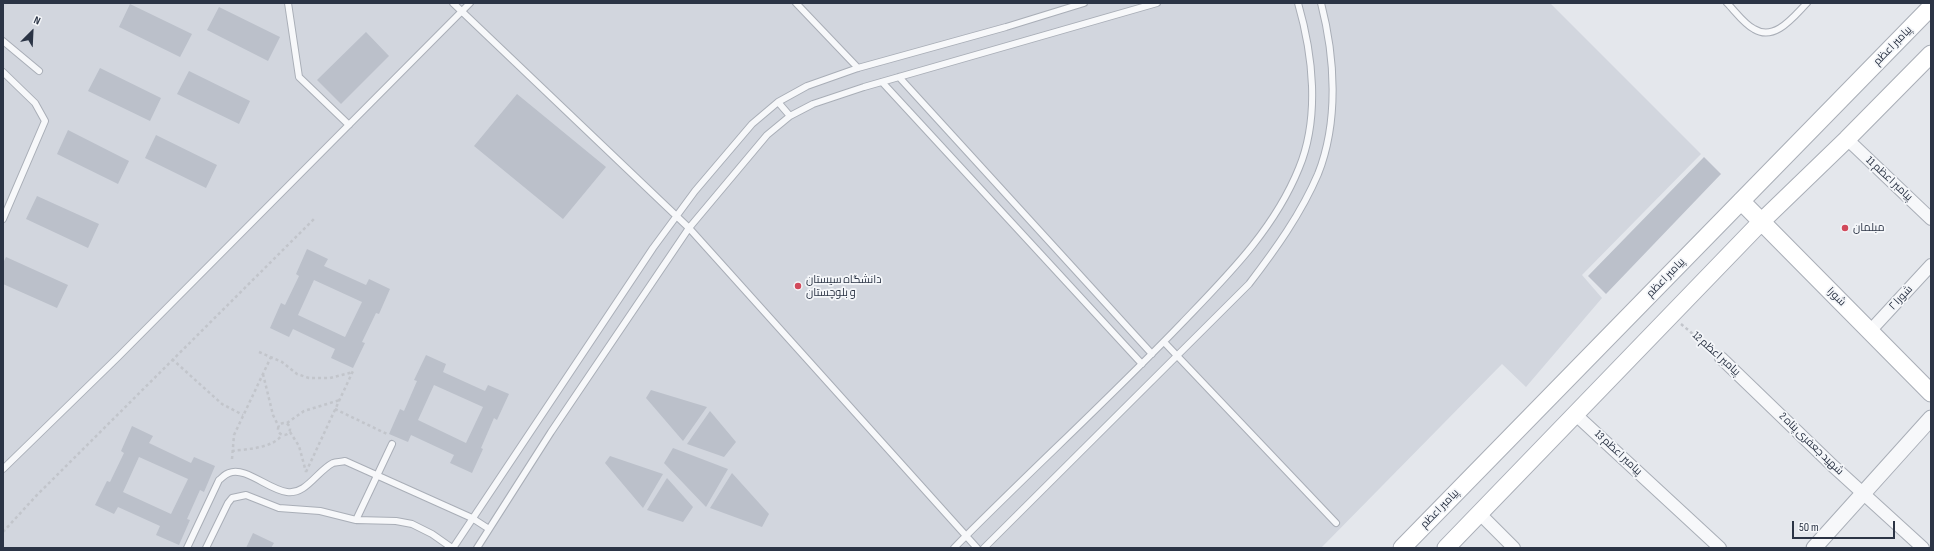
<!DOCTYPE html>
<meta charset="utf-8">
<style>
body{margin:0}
#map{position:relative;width:1934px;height:551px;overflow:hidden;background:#e4e7ec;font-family:"Sofia Sans Condensed",sans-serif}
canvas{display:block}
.frame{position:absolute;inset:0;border:4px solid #2b3445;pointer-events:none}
.north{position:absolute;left:12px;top:12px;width:40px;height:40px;-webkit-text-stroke:3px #f4f6f9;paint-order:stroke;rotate:24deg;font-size:11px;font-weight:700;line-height:16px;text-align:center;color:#2b3445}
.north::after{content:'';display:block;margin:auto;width:14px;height:18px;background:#2b3445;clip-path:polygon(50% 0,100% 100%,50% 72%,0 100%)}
.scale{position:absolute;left:1792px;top:521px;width:103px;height:18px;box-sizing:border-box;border:2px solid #2b3445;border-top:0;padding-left:5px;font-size:12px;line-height:14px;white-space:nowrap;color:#2b3445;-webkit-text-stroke:3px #f4f6f9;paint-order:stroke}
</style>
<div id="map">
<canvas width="1934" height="551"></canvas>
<div class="frame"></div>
<div class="north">N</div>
<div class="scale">50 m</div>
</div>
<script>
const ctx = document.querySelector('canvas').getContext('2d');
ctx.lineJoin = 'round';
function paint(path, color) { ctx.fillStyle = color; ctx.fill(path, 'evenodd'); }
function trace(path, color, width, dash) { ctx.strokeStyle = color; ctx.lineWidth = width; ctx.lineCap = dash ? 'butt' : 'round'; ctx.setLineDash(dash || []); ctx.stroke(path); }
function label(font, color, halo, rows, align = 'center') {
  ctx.font = font + ' "Sofia Sans Condensed",Cairo,sans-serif'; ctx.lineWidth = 3.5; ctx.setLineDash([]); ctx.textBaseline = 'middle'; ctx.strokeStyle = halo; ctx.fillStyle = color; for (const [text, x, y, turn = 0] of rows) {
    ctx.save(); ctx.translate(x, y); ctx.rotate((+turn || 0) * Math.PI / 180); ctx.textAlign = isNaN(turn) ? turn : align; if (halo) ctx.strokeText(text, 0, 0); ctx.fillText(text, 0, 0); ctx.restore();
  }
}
paint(new Path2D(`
 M3,3h1547l151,151 -119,121 20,23 -76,89 -24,-23 -181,184h-1318z`), '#d2d6de');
paint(new Path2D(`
 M130,4l62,30 -12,23 -61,-30z
 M219,7l61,30 -12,24 -61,-31z
 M366,32l23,24 -48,48 -24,-24z
 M100,68l61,30 -11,23 -62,-30z
 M189,71l61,30 -11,23 -62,-30z
 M517,94l89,73 -43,52 -89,-73z
 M68,130l61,31 -11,23 -61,-30z
 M156,135l61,30 -11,23 -61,-30z
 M1704,157l17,17 -115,120 -18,-18z
 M37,196l62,28 -11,24 -62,-29z
 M307,249l21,10 -4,7 42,19 3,-6 21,10 -11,25 -3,-1 -14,29 3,1 -12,25 -22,-10 4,-9 -42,-20 -4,8 -19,-9 11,-25 4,2 14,-29 -3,-2zM314,280l48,22 -17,35 -47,-22z
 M6,257l62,28 -11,23 -54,-24v-21z
 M426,355l20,9 -3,8 42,19 3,-6 21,9 -12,26 -3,-2 -13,30 2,1 -11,24 -22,-10 4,-8 -43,-20 -3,7 -19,-8 11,-25 4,2 13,-30 -3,-1zM434,385l49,22 -17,36 -48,-23z
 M651,390l56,17 -24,34 -37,-43z
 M710,411l26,31 -12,15 -37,-13z
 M132,426l21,10 -4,7 42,20 3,-6 21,9 -11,26 -4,-2 -13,29 3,1 -11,25 -23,-10 4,-9 -42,-19 -4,7 -19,-9 12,-24 3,1 14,-29 -3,-2zM139,457l49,22 -17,35 -48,-22z
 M673,448l55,21 -22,38 -42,-44z
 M610,456l53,18 -20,34 -38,-45z
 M732,473l37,41 -7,13 -52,-19z
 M667,478l26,29 -10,15 -36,-12z
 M253,533l21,10 -3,5h-25z`), '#bbc0ca');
const service = new Path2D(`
 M288,3l11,74 50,48
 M453,3l236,225 288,320
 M796,3l62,65
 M1727,3c8,8 17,21 27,26 21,13 40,-13 53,-26
 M3,41l36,30
 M3,72l32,31 10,18 -42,98
 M899,77l253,277
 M882,82l260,282
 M778,102l12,14
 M1164,342l172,181
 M3,469l115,-112 352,-354
 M356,520l36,-76
 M187,548l32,-68c3,-2 6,-6 10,-7 16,-7 40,17 58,19 19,3 30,-21 46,-29 3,-1 8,-1 12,-2l127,57 17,11
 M206,548l22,-45 4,-5 14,-3 33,13 41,3 36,9 40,1 16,3 20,10 20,14
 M453,548l200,-300 42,-57 57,-67 26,-22 29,-16 51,-18 148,-41 78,-24
 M477,548l74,-116 138,-204 78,-93 23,-19 23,-12 51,-17 293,-84
 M954,548c75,-76 154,-148 228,-225 45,-47 92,-93 117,-155 21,-51 14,-113 -1,-165
 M984,548l265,-264c26,-34 52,-70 69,-110 21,-53 17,-117 3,-171`);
const minor = new Path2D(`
 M1847,139l84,80
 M1870,331l61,-66
 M1721,358l112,108 90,82
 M1575,414l145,134
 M1480,514l34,34`);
const tertiary = new Path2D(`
 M1814,548l117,-130`);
const secondary = new Path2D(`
 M1741,201l190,192
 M1402,548l529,-541
 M1446,548l315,-326 86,-83 84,-85`);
trace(service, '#a9aeb7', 8);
trace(minor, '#a9aeb7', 14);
trace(tertiary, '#a9aeb7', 17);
trace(secondary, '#a9aeb7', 19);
trace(new Path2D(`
 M1681,324l31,26
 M259,352l23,10 15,12 12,4h21l23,-6
 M172,359l50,45 21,11
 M263,374l10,41 6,12
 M335,409l54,26
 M278 429a6 6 0 1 1 12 0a6 6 0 1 1-12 0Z
 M287,423l17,-12 36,-11
 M290,432l9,14 7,26
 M232,451c16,-2 41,-3 50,-16
 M232,459l2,-24 37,-78
 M306,472l47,-101
 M3,532l33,-36 279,-278`), '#c2c5cb', 2.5, [3, 3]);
trace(service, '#f7f8fa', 6);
trace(minor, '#f7f8fa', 12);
trace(tertiary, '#f7f8fa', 15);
trace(secondary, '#fff', 17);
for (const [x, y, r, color] of [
 [1845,228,4,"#d1495b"],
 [798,286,4,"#d1495b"]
]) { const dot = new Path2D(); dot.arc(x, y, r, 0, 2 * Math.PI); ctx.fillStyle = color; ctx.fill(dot); trace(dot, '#f4f6f9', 1.5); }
label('11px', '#2b3445', '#f4f6f9', [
 ["پیامبر اعظم",1893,46,-46],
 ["پیامبر اعظم 11",1889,179,43],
 ["پیامبر اعظم",1666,278,-46],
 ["شورا",1836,297,45],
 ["شورا ۲",1901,298,-47],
 ["پیامبر اعظم 12",1716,354,42],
 ["شهید جعفری پناه 2",1811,444,44],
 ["پیامبر اعظم 13",1618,453,43],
 ["پیامبر اعظم",1440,509,-46]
]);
label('11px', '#2b3445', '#f4f6f9', [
 ["مبلمان",1853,228],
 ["دانشگاه سیستان",806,280],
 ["و بلوچستان",806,293]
], 'left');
</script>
